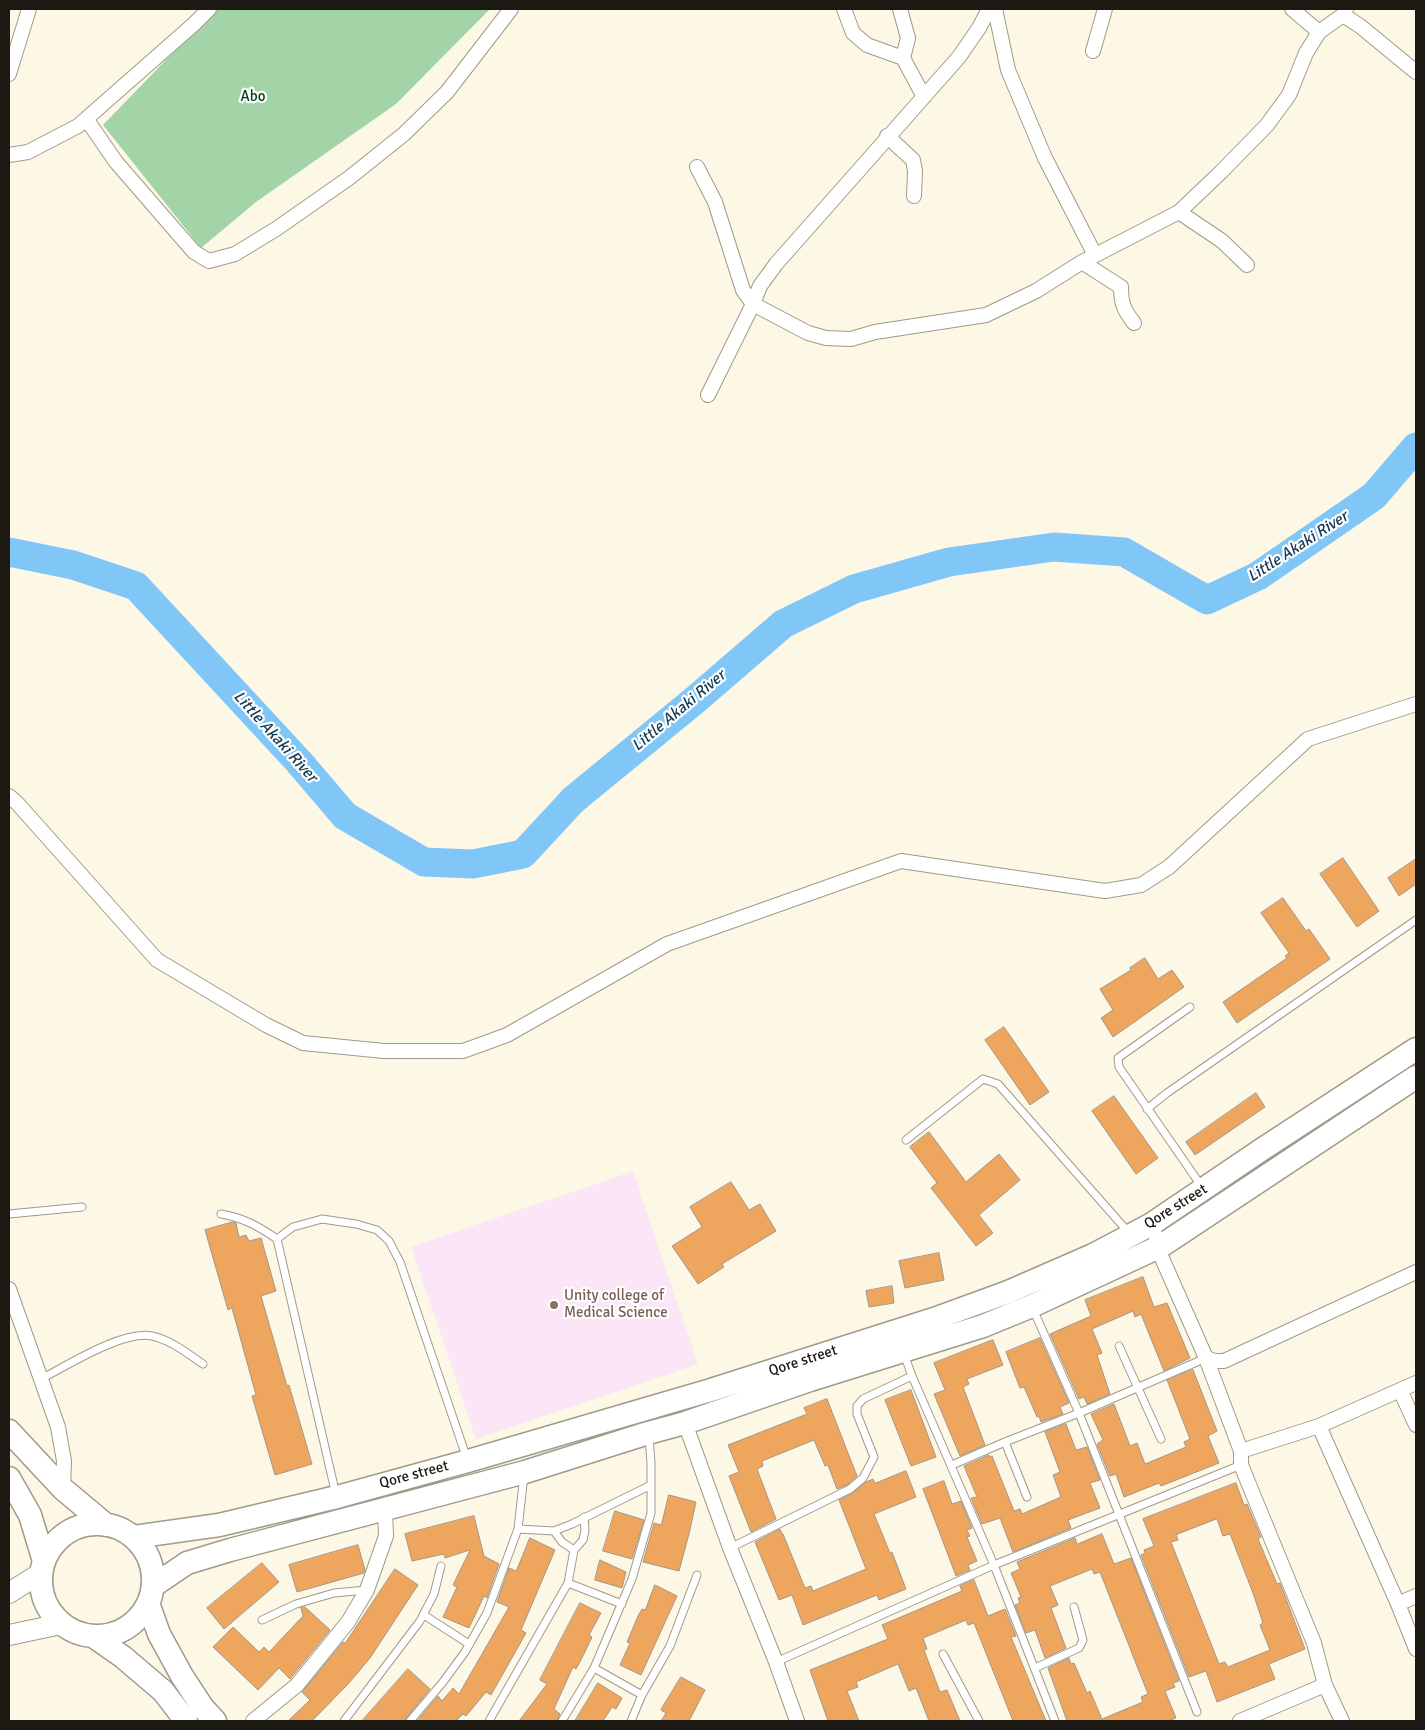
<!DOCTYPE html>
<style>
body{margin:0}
#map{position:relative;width:1425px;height:1730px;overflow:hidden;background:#fdf7e5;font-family:Signika,sans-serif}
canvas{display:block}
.frame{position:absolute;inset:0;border:10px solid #1c1913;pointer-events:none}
</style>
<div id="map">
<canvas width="1425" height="1730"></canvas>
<div class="frame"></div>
</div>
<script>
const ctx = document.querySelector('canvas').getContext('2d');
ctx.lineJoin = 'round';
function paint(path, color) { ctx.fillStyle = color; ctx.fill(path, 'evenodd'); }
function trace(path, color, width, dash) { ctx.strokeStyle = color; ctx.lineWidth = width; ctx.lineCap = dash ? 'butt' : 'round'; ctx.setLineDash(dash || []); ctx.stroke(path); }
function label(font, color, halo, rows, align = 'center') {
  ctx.font = font + ' Signika,sans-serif'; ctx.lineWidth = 4.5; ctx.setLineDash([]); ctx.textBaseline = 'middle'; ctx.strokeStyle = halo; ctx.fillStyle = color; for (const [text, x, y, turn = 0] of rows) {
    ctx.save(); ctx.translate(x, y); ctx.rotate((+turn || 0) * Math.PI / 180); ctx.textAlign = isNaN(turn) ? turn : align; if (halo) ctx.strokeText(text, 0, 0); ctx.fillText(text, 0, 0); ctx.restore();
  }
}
paint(new Path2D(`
 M633,1171l65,193 -222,75 -65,-192z`), '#fae6f6');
paint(new Path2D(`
 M215,9h275l-94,95 -140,98 -55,46 -98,-123z`), '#a3d4a8');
trace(new Path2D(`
 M9,552l64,13 63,21 163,176 46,54 79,46 49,2 50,-10 50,-54 122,-100 88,-76 71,-35 95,-27 105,-15 70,5 83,48 51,-24 116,-80 42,-49`), '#80c7f7', 29);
const building = new Path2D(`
 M1343,858l36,53 -22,16 -37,-53z
 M1416,859v25l-17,12 -11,-18z
 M1283,898l23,33 3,-2 21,30 -93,64 -14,-21 64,-44 -2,-2 4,-3 -28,-40z
 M1145,958l13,21 14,-9 12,17 -71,50 -12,-19 12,-8 -13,-21 31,-19 -1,-2z
 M1004,1027l45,65 -19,13 -45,-65z
 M1256,1093l9,14 -70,48 -9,-13z
 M1114,1096l44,62 -22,16 -44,-63z
 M929,1132l37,50 33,-28 21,26 -41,35 14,18 -17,13 -45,-58 6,-5 -27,-36z
 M731,1182l18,28 11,-6 16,27 -54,33 2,3 -26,17 -26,-38 30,-19 -12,-20z
 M233,1222l3,1 3,14 7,-2 3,6 12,-3 15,53 -15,5 26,90 2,-1 23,79 -37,11 -23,-79 4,-1 -24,-87 -4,2 -23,-80z
 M939,1253l5,27 -39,8 -6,-27z
 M1143,1277l11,30 13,-4 23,55 -26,13 -23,-57 -6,3 -2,-6 -41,18 10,24 -5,2 13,39 -23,10 -3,-7 -5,2 -29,-65 41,-18 -6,-16z
 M892,1286l2,17 -25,4 -3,-16z
 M1040,1338l29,65 -9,4 3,7 -22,8 -2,-6 -2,1 -13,-30 -4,1 -14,-36z
 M993,1340l10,25 -36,14 2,5 -6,3 22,58 -25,11 -26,-62 11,-4 -11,-27z
 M1193,1370l24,61 -9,5 11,27 -58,23 -2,-3 -35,14 -8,-23 -6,2 -13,-32 6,-4 -12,-26 23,-10 16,42 7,-3 8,21 41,-17 -2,-5 6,-3 -23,-59z
 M911,1390l25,67 -25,9 -26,-66z
 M827,1399l30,77 -10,9 -10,4 -9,-24 -3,1 -11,-26 -52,21 1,5 -6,3 19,50 -25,13 -22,-56 10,-4 -11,-27 79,-31 -3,-6z
 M1066,1424l10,26 11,-3 13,33 -10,3 10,25 -32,12 3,8 -58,24 -13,-34 -18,6 -11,-26 6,-1 -13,-31 25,-11 1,2 2,-1 22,55 6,-2 2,5 39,-17 -8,-22 7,-3 -15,-40z
 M906,1471l10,26 -42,17 16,39 2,-1 14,37 -27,11 -2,-5 -74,30 -11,-30 -13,5 -24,-58 25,-13 2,5h1l22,54 6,-2 2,5 53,-22 -27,-69 14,-7 13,-11 7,-3 2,4z
 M944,1481l8,23 9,-3 11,27 -5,2 3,6 -3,1 10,24 -9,4 2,5 -14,6 -33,-87z
 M1236,1483l8,22 3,-1 5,12 9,21 -3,2 19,45 3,-1 25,66 -36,15 6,15 -58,23 -11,-31 -17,6 -48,-122 4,-2 -1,-3 10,-4 -11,-27zM1217,1519l6,17 7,-2 23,59 10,30 -3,2 10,25 -42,17 -3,-5 -6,2 -48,-122 7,-2 -2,-5z
 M669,1495l27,7 -7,32 -10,37 -36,-9 11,-39 7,2z
 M615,1511l29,9 -12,39 -29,-8z
 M474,1516l10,40 15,8 -12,34 -3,-2 -15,32 -26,-11 14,-30 -4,-2 17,-35 -25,8 -1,-4 -32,7 -7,-27z
 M1102,1534l12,30 17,-6 48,123 -6,2 2,4 -10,4 11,27 -8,3h-101l-19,-53 21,-10 2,6 3,-1 13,30 3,-2 12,28 41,-17 -2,-5 7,-3 -48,-122 -6,2 -2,-5 -42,17 8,19 -7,3 15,40 -21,10 -10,-28 -9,3 -11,-28 5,-2 -2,-5 3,-1 -10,-24 9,-4 -3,-7 58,-24 2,6z
 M530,1538l25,12 -34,80 5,3 -35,62 -5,-3 -20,24 -3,-2 -7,7h-39l21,-25 4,5 11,-13 6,6 50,-87 -12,-5 12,-34 7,3z
 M358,1545l7,25 -1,3 -67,19 -8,-27z
 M600,1560l26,12 -4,16 -27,-8z
 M262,1563l17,19 -55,47 -17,-21z
 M395,1569l23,16 -48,73 -21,25 -37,38h-24l22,-21 -8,-8 41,-50 2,1z
 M974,1580l14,36 17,-7 11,27 -5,1 35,84h-33l-39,-98 -6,2 -2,-5 -43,18 4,11 -3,1 16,42 7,-2 13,31h-31l-13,-33 -7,3 -11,-27 -42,18 2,5 -11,4 12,30h-31l-18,-51 78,-31 -6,-14 80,-34 -2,-5z
 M655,1585l22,11 -36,79 -21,-10 10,-22 -3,-1 11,-26 4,-7 3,1z
 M580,1603l21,10 -12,22 3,2 -10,21 -6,11 -3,-2 -19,42 6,5 -3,7h-38l28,-37 -7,-4z
 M305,1607l25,23 -40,49 -11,-11 -21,22 -45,-43 20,-20 26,25 5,-5 5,5 34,-36 -2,-8z
 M408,1669l22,20 -24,29 -1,3h-43z
 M681,1677l24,13 -16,31h-28l5,-8 -5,-3z
 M598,1683l24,15 -6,11 -4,-2 -9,14h-28z`);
paint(building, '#eea55e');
trace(building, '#a4968a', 1);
const lane = new Path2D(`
 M1190,1007l-72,51 1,9 83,120
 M1147,1109l20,-16 249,-173
 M906,1140l77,-61 15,5 131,149
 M9,1214l73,-7
 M221,1214c23,4 37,12 56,25l59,256
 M277,1239l16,-12 29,-8 34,5 21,6 12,11 11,21 67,197
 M1033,1309l46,104 118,299
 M1119,1346l42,93
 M904,1354l8,22 82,189 61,156
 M41,1379c27,-14 82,-49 111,-43 19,4 36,18 51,28
 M1005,1442l22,55
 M952,1465l53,-23 74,-29 127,-55
 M518,1529l36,2 18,-7 79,-39
 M554,1531l8,11 12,8
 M730,1548l120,-59 13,-11 11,-21 -17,-43v-8l6,-7 49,-23
 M568,1583l54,21
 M424,1615l45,29
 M262,1620l34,-16 38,-11 33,-3
 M943,1654l36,67
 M776,1662l218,-97 247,-100
 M594,1668l48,27
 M1035,1668l44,-20 4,-8 -9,-33
 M344,1721l76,-100 14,-27 7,-28
 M410,1721l33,-39 22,-30 22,-39 31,-84 6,-54
 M489,1721l79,-138 6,-33 9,-10 2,-10 -1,-13
 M562,1721l32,-53 38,-89 19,-66v-50l-2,-27
 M631,1721l11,-26 28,-49 27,-71`);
const street = new Path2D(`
 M844,9l9,24 14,12 36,13 21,39
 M900,9l8,29 -5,20
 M995,9l13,61 37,88 50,97
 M1292,9l27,23
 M1343,15l17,11 56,46
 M1093,51l12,-42
 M9,74l20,-65
 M87,120l29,42 78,90 15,9 26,-7 41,-25 73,-51 55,-44 43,-42 64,-83
 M887,136l26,24 2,11 -1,25
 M9,155l19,-3 50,-26 116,-102 15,-15
 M697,167l18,35 28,88 10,14 55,29 18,5 25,1 24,-7 111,-17 50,-24 46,-29 97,-50 42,-40 46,-47 22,-30 17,-42 13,-21 24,-17 3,-6
 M1179,212l43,29 25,24
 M1082,262l39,25c0,17 3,23 13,36
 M708,395l45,-91 7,-18 16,-22 183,-207 20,-29 10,-19
 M9,796l8,7 140,157 109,65 37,18 81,8h79l44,-16 160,-91 234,-83 204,30 36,-6 28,-18 139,-128 108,-35
 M1150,1225l11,21v10l45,102 35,93v14l73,178 11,42 17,36
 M9,1289l49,138 6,34 -1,28
 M1206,1358l9,3h9l192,-89
 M1400,1390l16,35
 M685,1423l45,125 46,114 21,59
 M1319,1426l79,178 18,45
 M1241,1451l78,-25 97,-43
 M1398,1604l18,-8
 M253,1721l44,-36 51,-63 19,-32 19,-54 -1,-26
 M1240,1721l85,-36`);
const secondary = new Path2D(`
 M9,1593l32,-20
 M9,1635l52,-11`);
const primary = new Path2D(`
 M9,1431l54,58 43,36
 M9,1478l21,37 14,46
 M41 1580a56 56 0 1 1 112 0a56 56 0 1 1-112 0Z
 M134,1537l85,-12 118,-28 131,-36 243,-71 223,-71 74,-27 85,-37 57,-30 114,-77 152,-99
 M153,1586l34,-23 43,-13 295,-78 123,-39 37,-10 125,-43 173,-54 49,-20 129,-60 255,-169
 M148,1603l11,31 23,42 21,32 12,13
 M93,1636l30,21 40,34 23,30`);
trace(lane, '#a09a8a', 9);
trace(street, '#a09a8a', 16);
trace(secondary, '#a09a8a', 22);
trace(primary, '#a09a8a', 25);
trace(lane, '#fff', 7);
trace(street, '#fff', 14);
trace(secondary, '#fff', 20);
trace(primary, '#fff', 22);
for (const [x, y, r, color] of [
 [554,1305,5,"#8d6e63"]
]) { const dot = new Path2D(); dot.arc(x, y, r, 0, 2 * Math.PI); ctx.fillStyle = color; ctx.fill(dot); trace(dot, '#fff', 2); }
label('15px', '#003d12', '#fff', [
 ["Abo",253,97]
]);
label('15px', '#1c1913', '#fff', [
 ["Qore street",1176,1207,-32],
 ["Qore street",803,1361,-18],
 ["Qore street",414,1475,-15]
]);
label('15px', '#785e54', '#fff', [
 ["Unity college of",564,1296],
 ["Medical Science",564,1313]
], 'left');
label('italic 16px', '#133b53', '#fff', [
 ["Little Akaki River",1298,547,-33],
 ["Little Akaki River",679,711,-40],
 ["Little Akaki River",275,737,48]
]);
</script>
